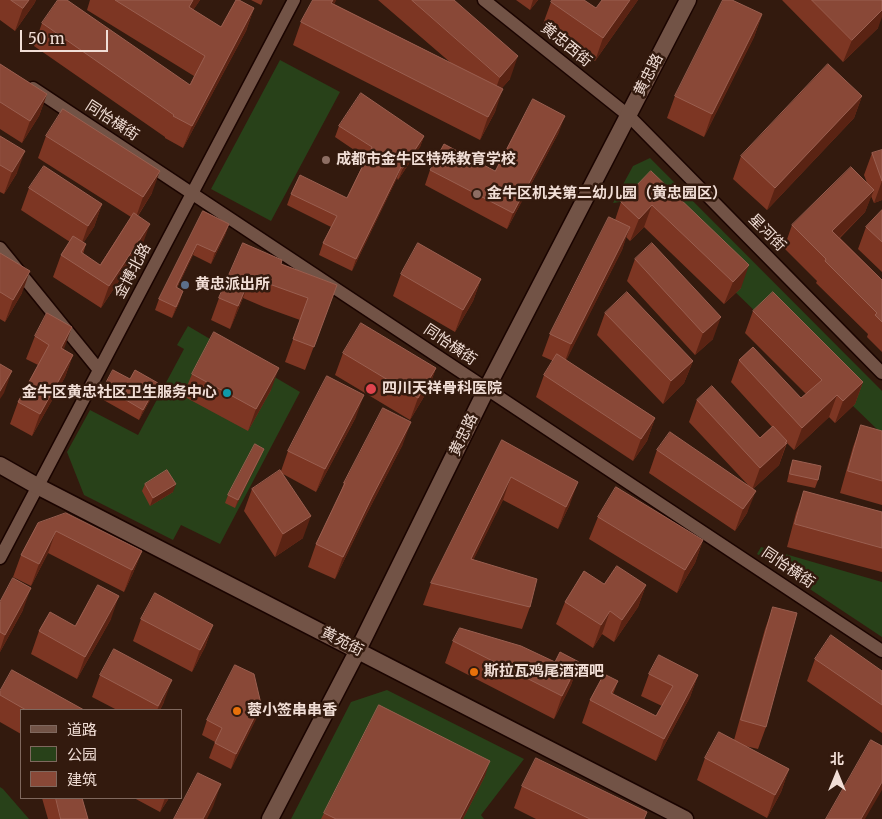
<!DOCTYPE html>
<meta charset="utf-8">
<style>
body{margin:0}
#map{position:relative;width:882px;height:819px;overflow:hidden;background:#331a0e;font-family:Merriweather,"Noto Sans SC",serif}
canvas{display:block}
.legend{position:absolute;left:20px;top:709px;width:162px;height:90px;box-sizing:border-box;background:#331a0e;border:1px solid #7f685e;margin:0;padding:6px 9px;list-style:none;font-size:15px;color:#f1ded6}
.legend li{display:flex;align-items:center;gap:10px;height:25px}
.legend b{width:25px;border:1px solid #7f685e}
.north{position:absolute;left:812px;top:749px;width:50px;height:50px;-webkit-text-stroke:4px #331a0e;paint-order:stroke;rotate:0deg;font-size:14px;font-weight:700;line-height:20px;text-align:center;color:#f1ded6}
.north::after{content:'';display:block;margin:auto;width:18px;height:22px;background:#f1ded6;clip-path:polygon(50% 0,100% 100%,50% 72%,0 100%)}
.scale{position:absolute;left:20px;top:30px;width:88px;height:22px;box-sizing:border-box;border:2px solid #f1ded6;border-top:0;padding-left:6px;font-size:15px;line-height:18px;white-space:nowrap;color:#f1ded6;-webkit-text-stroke:4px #331a0e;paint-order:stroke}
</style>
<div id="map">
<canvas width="882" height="819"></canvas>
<ul class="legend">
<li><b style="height:6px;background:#725346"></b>道路</li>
<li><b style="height:14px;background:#284119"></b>公园</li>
<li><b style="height:14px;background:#894837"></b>建筑</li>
</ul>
<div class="north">北</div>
<div class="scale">50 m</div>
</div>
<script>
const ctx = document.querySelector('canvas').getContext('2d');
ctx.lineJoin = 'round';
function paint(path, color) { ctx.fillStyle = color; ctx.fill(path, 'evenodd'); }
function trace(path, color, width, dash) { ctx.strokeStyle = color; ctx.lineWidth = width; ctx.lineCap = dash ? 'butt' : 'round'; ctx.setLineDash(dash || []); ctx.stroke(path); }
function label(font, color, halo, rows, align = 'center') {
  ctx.font = font + ' Merriweather,"Noto Sans SC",serif'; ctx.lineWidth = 5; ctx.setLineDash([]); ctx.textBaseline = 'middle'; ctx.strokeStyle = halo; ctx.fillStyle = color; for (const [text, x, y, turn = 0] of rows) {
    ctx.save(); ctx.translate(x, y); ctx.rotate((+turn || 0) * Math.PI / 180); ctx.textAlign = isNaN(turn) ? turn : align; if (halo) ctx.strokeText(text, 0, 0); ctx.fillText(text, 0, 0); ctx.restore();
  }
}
paint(new Path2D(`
 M280,60l60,32 -69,129 -60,-32z
 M650,158l232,233v43l-243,-235 -26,4 20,-37z
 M188,326l112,66 -80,152 -39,-19 -8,15 -89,-45 -17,-43 23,-42 48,25 46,-86 -7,-4z
 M761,547l121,35v55l-125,-83z
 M387,690l137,69 -43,56 3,4h-193l60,-117z
 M0,787l3,2 26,30h-29z`), '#284119');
const minor = new Path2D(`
 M484,0l145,116 253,257
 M33,88l849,563
 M0,248l99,122
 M0,558l294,-558`);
const tertiary = new Path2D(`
 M0,465l37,21 648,333
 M270,819l88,-169 129,-262 201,-388`);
trace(minor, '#1a0400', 15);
trace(tertiary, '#1a0400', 19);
trace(minor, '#725346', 12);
trace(tertiary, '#725346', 16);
paint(new Path2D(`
 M0,0h36l-2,4 -19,27 -15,-11z
 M90,0h110l-7,10 28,17 33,-19 -8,23 -63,117 -18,-10v-1l-131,-91 8,-23 148,62 4,-9 -107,-66z
 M251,0h12l-2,5z
 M313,0h23l-2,4 117,59 -73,-63h76l56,79 -9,10 -6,23 -15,28 -187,-95 8,-23z
 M516,0h22l-8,10z
 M638,0l-43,61 -52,-37 8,-22 45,6z
 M782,0h99l-3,28 -35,34z
 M762,15l-8,22 -50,100 -37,-19 8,-22z
 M0,64l47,30 -8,22 -17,27 -22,-14z
 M862,96l-8,22 -87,92 -34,-31 8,-23z
 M339,126l85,10 -4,11 -22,33 -1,-2 -45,93 -33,-16 4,-12 8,-16 -44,-22 4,-11 56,4 19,-40 -31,-21z
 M559,132l-52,97 -82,-44 5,-15 65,1z
 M0,136l17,37 -13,21 -4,-2z
 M46,136l106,57 -14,23 4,30 -41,62 -48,-31 8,-22 9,-13 -49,-32 8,-22 73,16 -8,23 -11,16 3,1 -3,10 17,11 31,-48 -93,-59z
 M882,150v50l-8,3 -3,-7 -6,16 -25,26 42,42v72l-15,-15 1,-3 -52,-51 1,-2 -33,-33 8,-23 75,-42 -3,-8 8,-22z
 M651,171l90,117 -17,16 -80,-77 -14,14 -4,-4 -4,13 -56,110 89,58 -8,23 -14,20 -97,-64 8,-22 9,-14 -11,-5 8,-22 65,-114 6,-18z
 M882,210v62l-24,-23 8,-22z
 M203,211l26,13 -4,11 -14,29 -18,-9 -16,33 6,3 -4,12 -7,15 -17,-8 4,-11z
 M243,243l38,21 56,21 -32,85 -20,-8 15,-42 -36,-13 -21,-9 -13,31 -19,-9 8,-22z
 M0,253l22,40 -17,29 -5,-3z
 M635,259l78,80 -18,16 -68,-74z
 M401,274l80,5 -8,22 -18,31 -62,-36z
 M753,311l110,71 -8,22 -20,19 -6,-6 -35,33 -7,-7 -8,22 -26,24 -6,24 -12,18 -86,-58 8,-23 91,35 -59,-63 8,-22 63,38 12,-11 -41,-45 8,-22 62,38 5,-4 -61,-61z
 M605,313l88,48 -9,22 -21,21 -66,-69z
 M35,336l38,19 -8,22 -33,59 -22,-12 8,-22 20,-37 -12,-6z
 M343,353l93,15 -8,22 -18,30 -75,-45z
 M192,374l79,16 -23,41 -65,-35z
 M130,379l28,4 -4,10 -15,27 -39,-22 4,-11z
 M356,417l-40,75 -33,-18 20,64 -28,19 -31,-46 8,-22 29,-18 7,-20z
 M861,425l21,31v49l-42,-12 13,-46z
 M502,440l68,64 -12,25 -55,-29 -30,60 57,47 -8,22 -99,-24 8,-22z
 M403,444l-39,75 -29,60 -27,-12 8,-23 24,-50 4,-11z
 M264,449l-3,7 -26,52 -10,-5 3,-8z
 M793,460l25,20 -3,8 -28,-6 3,-14z
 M145,484l28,8 -23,14 -8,-15z
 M804,491l78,21v60l-95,-25 9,-34z
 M598,517l105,23 -8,23 -18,30 -88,-54z
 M38,523l104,28 -9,22 -9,19 -76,-39 -17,33 -18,-9 8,-22z
 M604,584l42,1 -8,22 -24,35 -12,-8 -9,14 -37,-24 9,-22z
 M0,602l23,8 -23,42z
 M773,607l-7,120 -8,22 -13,-3 44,23 -8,23 -14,26 -70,-38 8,-22 29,-18 31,-111z
 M111,619l-34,60 -46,-25 8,-23 36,-5z
 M141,619l72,6 -8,22 -13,25 -59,-31z
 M453,641l102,21h24l-8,23 -17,34 -109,-56z
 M815,659l67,12v62l-75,-52z
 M649,674l49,1 -8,22 -34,64 -74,-38 8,-23 28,-19 -5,13 43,22 6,-10 -21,-10z
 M100,675l64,27 -4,8h-43l-25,-13z
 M0,695l84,15h-63v24l-21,-12z
 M261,704l-5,15 -25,50 -22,-11 6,-16 -13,-7 5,-15z
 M485,776l-22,43h-142l3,-6z
 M522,786l123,33h-109l-22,-11z
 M42,798h40l6,21h-40z
 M134,798h35l-9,14z`), '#7d3623');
paint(new Path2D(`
 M29,0h7l-2,4 -19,27 8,-23z
 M193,0h7l-20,30 9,-23z
 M333,0h3l-13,25z
 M533,0h5l-8,10z
 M630,0h8l-43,61 8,-23z
 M254,8l-8,23 -63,117 9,-22z
 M882,10v7l-4,11 -35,34 9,-22z
 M762,14l-8,23 -50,100 8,-23z
 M518,56l-8,23 -18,20 8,-22z
 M503,89l-8,23 -15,28 8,-23z
 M47,94l-8,22 -17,27 8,-22z
 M862,96l-8,22 -87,92 8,-22z
 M565,116l-6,16 -52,97 6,-16z
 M424,136l-4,11 -22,33 5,-12z
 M25,151l-8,22 -13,21 8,-22z
 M401,167l-4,11 -45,93 4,-12z
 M160,171l-8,22 -17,27 8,-23z
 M882,181v19l-8,3z
 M874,190l-9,22 -41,41 8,-22z
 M102,204l-8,23 -14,21 8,-22z
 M652,205l-8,22 -14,14 9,-22z
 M150,224l-8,22 -41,62 8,-22z
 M229,224l-4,11 -14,29 4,-12z
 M630,227l-8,23 -59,117 8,-23z
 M197,244l-4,11 -22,44 5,-12z
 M749,265l-8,23 -17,16 9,-22z
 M30,271l-8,22 -17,29 8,-22z
 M251,276l-8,22 -13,31 8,-23z
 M481,279l-8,22 -18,31 8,-22z
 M183,291l-4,12 -7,15 4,-11z
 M721,317l-8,22 -18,16 8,-22z
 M72,327l-8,22 -12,22 9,-23z
 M73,355l-8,22 -33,59 8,-22z
 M693,361l-9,22 -21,21 8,-23z
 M279,368l-8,22 -23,41 8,-22z
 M436,368l-8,22 -18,30 8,-22z
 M12,371l-8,22 -4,6v-8z
 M863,382l-8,22 -20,19 8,-22z
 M158,383l-4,10 -15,27 4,-10z
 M364,395l-8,22 -40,75 9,-23z
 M837,395l-8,22 -35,33 8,-22z
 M655,418l-8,23 -14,20 8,-22z
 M411,422l-8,22 -39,75 -29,60 8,-22 29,-60z
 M787,441l-8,24 -27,25 8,-22z
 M264,449l-3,7 -26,52 3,-8z
 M511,477l-8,23 -40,81 8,-22z
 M578,482l-8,22 -12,25 8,-22z
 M176,484l-3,8 -23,14 3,-8z
 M756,491l-9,22 -12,18 8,-22z
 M311,516l-8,22 -28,19 8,-23z
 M56,531l-8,22 -17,33 8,-22z
 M703,540l-8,23 -18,30 8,-23z
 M142,551l-9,22 -9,19 8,-22z
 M646,585l-8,22 -24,35 8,-22z
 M31,588l-8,22 -23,42v-2l5,-15z
 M119,596l-8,23 -34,60 8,-22z
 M610,611l-8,23 -9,14 8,-23z
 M213,625l-8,22 -13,25 8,-22z
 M579,662l-8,23 -17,34 8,-23z
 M698,675l-8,22 -34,64 8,-22z
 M172,680l-8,22 -4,8h-3z
 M261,704l-5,15 -25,50 5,-15z
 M490,761l-5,15 -22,43h-3z
 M789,769l-8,23 -14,26 8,-23z
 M882,782v8l-17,29h-4z
 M221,784l-8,23 -6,12h-4z
 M165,798h4l-9,14z`), '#5a2313');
const building = new Path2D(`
 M11,0h18l-6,8z
 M58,0h9l123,85 15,-29 -90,-56h78l-4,7 32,20 15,-27h3l15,8 -62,118 -19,-10 1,-1 -132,-92z
 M313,0h20l-2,3 172,86 -15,28 -187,-95z
 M412,0h42l64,56 -18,21z
 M552,0h32l12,8 6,-8h28l-27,38 -52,-36z
 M723,0h9l30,14 -50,100 -37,-18z
 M812,0h69l1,1v9l-30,30z
 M0,64l47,30 -17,27 -30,-19z
 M828,64l34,32 -87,92 -34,-32z
 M361,93l63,43 -21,32 -2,-1 -45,92 -33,-16 14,-27 -46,-22 9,-19 47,23 25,-51 -33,-21z
 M533,99l32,17 -52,97 -83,-43 14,-26 51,27z
 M63,109l97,62 -17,26 -97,-61z
 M0,136l25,15 -13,21 -12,-7z
 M882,150v31l-10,-28z
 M44,166l58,38 -14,22 -59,-38z
 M851,167l23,23 -42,41 50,49v42l-7,-7 2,-2 -52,-52 1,-2 -34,-34z
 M651,171l98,94 -16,17 -81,-77 -13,14 -18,-17z
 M882,210v32l-16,-15z
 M203,211l26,13 -14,28 -18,-8 -21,43 7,4 -7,16 -17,-8z
 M134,213l16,11 -41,62 -48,-31 12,-19 13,8 -5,8 19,13z
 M609,217l21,10 -59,117 -21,-10z
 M243,243l39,17 -1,4 56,21 -23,62 -21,-8 15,-41 -36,-13 -21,-9 -13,30 -19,-8z
 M418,243l63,36 -18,31 -62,-36z
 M652,243l69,74 -18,16 -68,-74z
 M0,253l30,18 -17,29 -13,-8z
 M627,292l66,69 -22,20 -66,-68z
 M773,292l90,90 -20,19 -6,-6 -35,33 -63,-68 14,-13 48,51 21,-18 -69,-69z
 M47,313l25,14 -11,21 12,7 -33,59 -22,-12 31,-57 -14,-9z
 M361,323l75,45 -18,30 -75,-45z
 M214,332l65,36 -23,41 -64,-35z
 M557,354l98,64 -14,21 -97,-64z
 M0,364l12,7 -12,20z
 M113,370l17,9 5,-9 23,13 -15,27 -39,-23z
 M327,376l37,19 -39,74 -37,-18z
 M712,386l48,52 13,-12 14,15 -2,2h2l-27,25 -63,-68z
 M383,408l28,14 -39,75 -29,60 -27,-13 29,-61h-1z
 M861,425l21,6v50l-34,-10z
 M670,432l86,59 -13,18 -86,-59z
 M502,440l76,42 -12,25 -55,-30 -40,82 66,20 -7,28 -99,-24z
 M255,444l9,5 -26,51 -10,-5z
 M793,460l28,6 -3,14 -28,-6z
 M167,470l9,14 -23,14 -8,-14z
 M280,470l31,46 -28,18 -31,-45z
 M616,487l87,53 -18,30 -87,-53z
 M804,491l78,21v36l-87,-24z
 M66,513l76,38 -10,19 -76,-39 -17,33 -18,-9 17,-32z
 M617,566l29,19 -24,35 -12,-9 -9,14 -36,-23 19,-31 20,13z
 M13,578l18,10 -26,47 -5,-3v-30z
 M98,585l21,11 -34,61 -46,-26 11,-19 25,14z
 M155,593l58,32 -13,25 -59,-31z
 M773,607l24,6 -31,114 -25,-7z
 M460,628l61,18 34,16 5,-10 19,10 -17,34 -109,-55z
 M831,635l51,36v34l-67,-46z
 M114,649l58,31 -14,26 -58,-31z
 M659,655l39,20 -34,64 -74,-39 14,-26 14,7 -7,12 45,23 17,-30 -24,-12z
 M235,665l19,9 7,30 -25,50 -21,-11 7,-15 -15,-8z
 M12,670l72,40h-58l-26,-15v-4z
 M379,705l111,56 -30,58h-124l-12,-6z
 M719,732l70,37 -14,26 -70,-37z
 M871,740l11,6v36l-21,37h-35z
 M536,758l111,54 -3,7h-54l-68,-33z
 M198,773l23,11 -18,35h-29z
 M56,798h26l6,21h-27z`);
paint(building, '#894837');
trace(building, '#9a5f50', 1);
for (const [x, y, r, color] of [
 [326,160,5,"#8d6e63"],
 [477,194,5,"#8d6e63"],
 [185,285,5,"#5c6f8a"],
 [371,389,6,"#e0444e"],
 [227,393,5,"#0f9aa8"],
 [474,672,5,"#e8710a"],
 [237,711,5,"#e8710a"]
]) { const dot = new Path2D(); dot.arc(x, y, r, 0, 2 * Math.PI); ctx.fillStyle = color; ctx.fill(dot); trace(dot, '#331a0e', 2); }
label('15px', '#f1ded6', '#331a0e', [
 ["黄忠西街",566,45,39],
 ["黄忠路",649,75,-63],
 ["同怡横街",112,121,33],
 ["星河街",767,233,45],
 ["金博北路",133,271,-62],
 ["同怡横街",450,345,34],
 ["黄忠路",464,435,-64],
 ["同怡横街",788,568,34],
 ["黄苑街",342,642,27]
]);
label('bold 15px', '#f1ded6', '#331a0e', [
 ["成都市金牛区特殊教育学校",336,160],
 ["金牛区机关第二幼儿园（黄忠园区）",487,194],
 ["黄忠派出所",195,285],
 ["四川天祥骨科医院",382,389],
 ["金牛区黄忠社区卫生服务中心",217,393,"right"],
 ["斯拉瓦鸡尾酒酒吧",484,672],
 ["蓉小签串串香",247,711]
], 'left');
</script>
